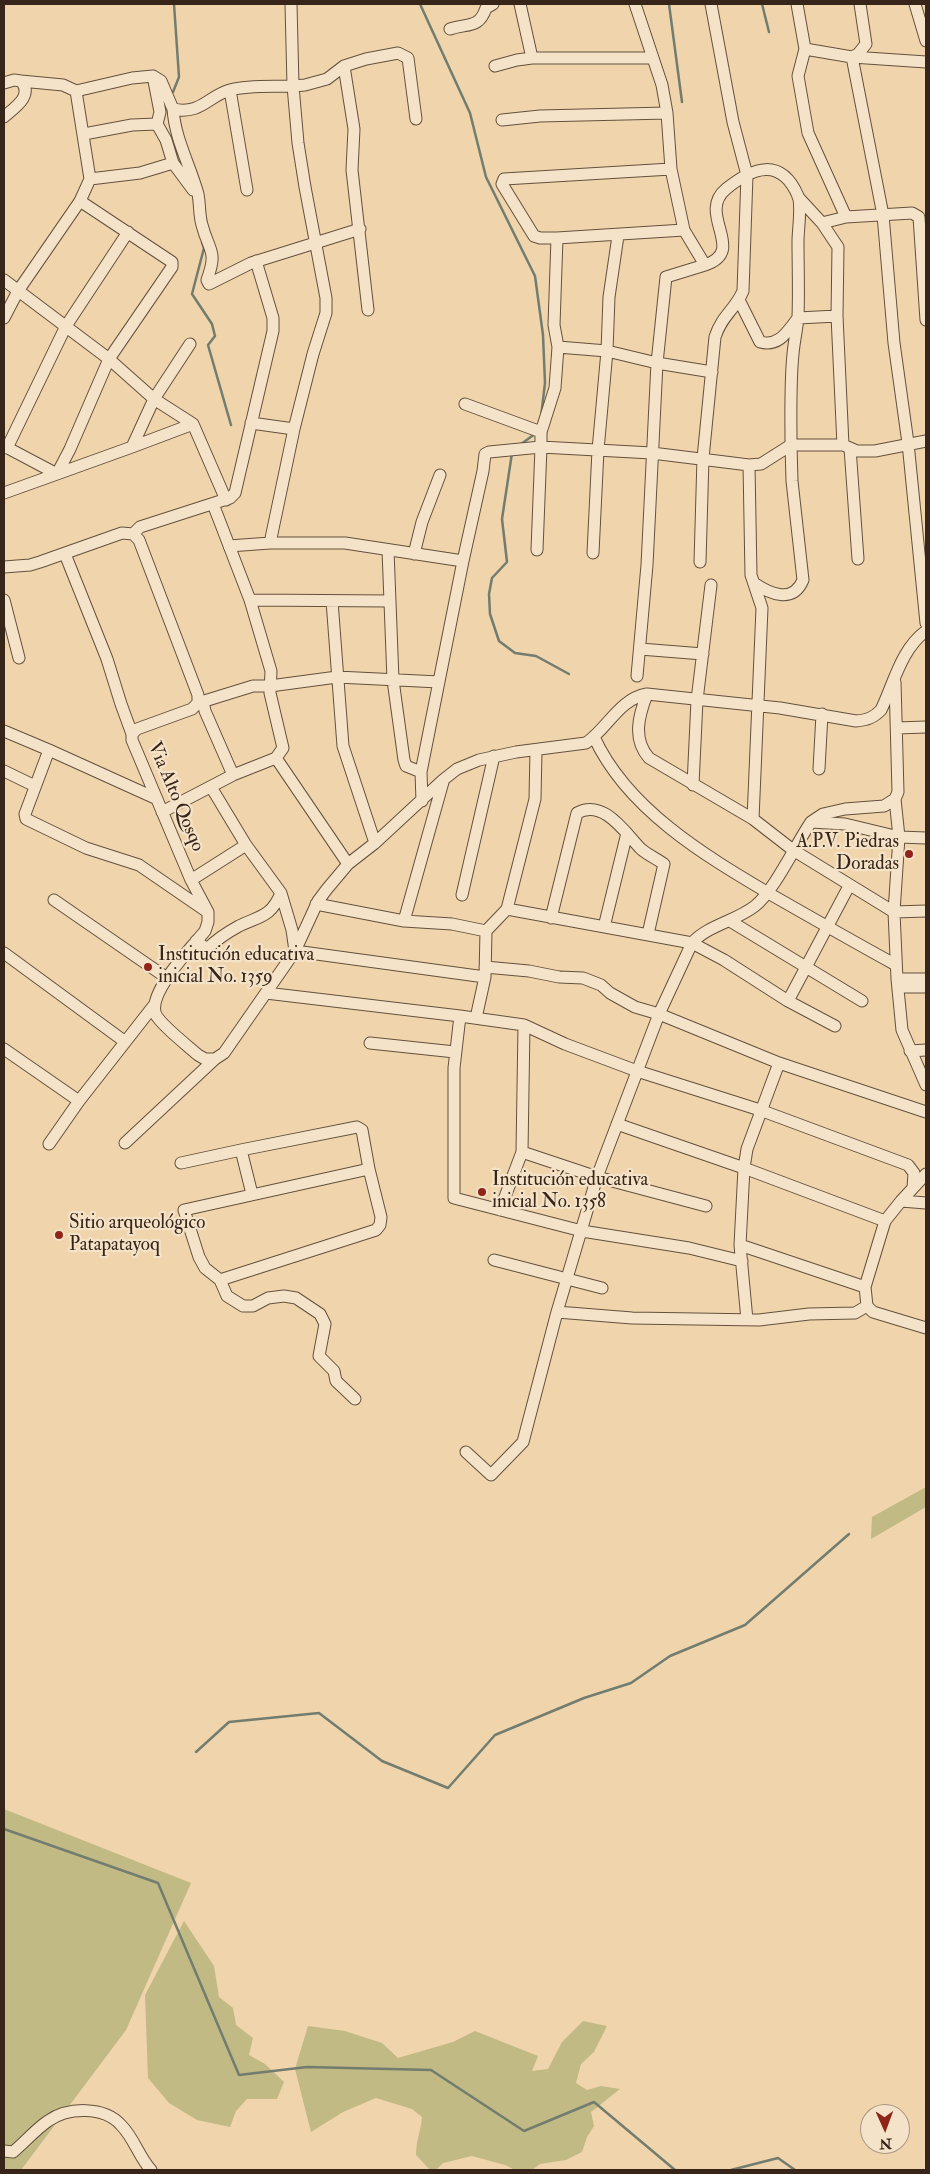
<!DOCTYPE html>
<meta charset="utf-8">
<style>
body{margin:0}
#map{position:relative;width:930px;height:2174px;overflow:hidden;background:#efd4ac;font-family:"IM FELL Double Pica",serif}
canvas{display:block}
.frame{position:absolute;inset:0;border:5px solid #362518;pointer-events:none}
.north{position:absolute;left:860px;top:2104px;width:50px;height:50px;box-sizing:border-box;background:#f5e3c9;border:1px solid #a99782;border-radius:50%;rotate:178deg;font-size:14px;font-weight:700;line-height:20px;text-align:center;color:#362518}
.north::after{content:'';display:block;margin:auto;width:18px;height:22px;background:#8f2418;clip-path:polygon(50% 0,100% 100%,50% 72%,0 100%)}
</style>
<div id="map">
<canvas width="930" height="2174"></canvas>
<div class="frame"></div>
<div class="north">N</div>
</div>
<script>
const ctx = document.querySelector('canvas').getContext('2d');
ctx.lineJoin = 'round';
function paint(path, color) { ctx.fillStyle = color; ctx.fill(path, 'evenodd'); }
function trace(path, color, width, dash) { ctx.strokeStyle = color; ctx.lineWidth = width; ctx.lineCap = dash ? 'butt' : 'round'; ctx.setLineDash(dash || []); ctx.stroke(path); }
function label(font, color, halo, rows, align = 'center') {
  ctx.font = font + ' "IM FELL Double Pica",serif'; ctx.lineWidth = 4.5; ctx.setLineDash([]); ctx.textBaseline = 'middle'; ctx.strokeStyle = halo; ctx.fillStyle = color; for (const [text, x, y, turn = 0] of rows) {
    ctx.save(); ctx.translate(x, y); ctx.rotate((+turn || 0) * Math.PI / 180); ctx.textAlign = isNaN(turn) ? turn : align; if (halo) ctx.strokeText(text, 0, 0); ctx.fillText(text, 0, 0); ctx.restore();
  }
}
paint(new Path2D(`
 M926,1487v20l-55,32 1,-22z
 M4,1809l187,74 -65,147 -105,140h-17z
 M184,1921l30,45 5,31 14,11 3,17 17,13 -4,17 16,9 19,18 -7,17h-30l-11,12 -6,16 -33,-7 -28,-17 -21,-25 -3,-83z
 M583,2021l24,5 -13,26 -13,12 -5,19 11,7 14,-4 19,3 -29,23 3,14 -7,11 -5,15 -16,8 -26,4 -8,6h-17l-10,-5 -33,-9 -29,7 -7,7h-6l-14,-15c0,-14 5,-25 6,-38l-10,-8 -36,-11 -33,14 -32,20 -16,-63 13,-43 37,5 37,12 16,15 55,-16 22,-11 63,25 -6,15 16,-2 14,-27z`), '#c1ba84');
trace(new Path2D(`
 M420,4l50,109 16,64 49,99 8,59 2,48 -4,34
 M669,4l13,98
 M762,4l7,28
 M173,92l6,-15 -5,-73
 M202,242l2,6 -12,46 20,30 3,12 -7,9 23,80
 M520,445l16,-12
 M512,453l-10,66 5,43 -15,16 -3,16 1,20 9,27 16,12 21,3 33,18
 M196,1752l33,-30 90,-9 63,48 66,27 47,-53 89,-37 47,-15 39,-27 75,-31 104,-91
 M4,1829l154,54 81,192 68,-8 124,3 93,61 70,-29 81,68
 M731,2170l47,-12 17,12`), '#727d70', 2.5);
const minor = new Path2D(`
 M291,4l2,82 12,-1 22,-6 17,-13 22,-7 32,-6 10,5 8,61
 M520,4l12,54
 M635,4l27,81 5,28 4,56 13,61 21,35c43,-14 -9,-51 21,-76 27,-22 55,-32 72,7 4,9 0,34 0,45 0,25 1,51 0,76 -1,12 -4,25 -5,37 -3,30 -2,61 -2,91h52l14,6h18l51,-10
 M797,4l8,45 47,8 74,5
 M860,4l6,40 -8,10 -6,3 31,158 11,128 14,100 18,180
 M915,4l11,37
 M450,29c18,-6 29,0 36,-21l7,-4
 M805,49l-7,27 10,57 38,84
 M344,66l10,63 -2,41 16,140
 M495,66l22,-6 15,-2h120
 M153,76l7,36 -3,12 9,16 7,23 20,27
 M21,81l42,4 13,6 56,-13 21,-2 8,5 12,28c28,6 35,-13 57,-19 20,-5 43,-3 63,-4l5,57 7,44 21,111v15l-13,41 -19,75 -24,114h75l118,18 -42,211 1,29
 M4,83l10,-3 7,1c13,15 -7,27 -17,36
 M230,90l17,100
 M173,109c2,30 17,56 25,85 2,10 1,21 4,31 7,27 16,25 5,55l2,4 42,-21 109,-34
 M502,120l38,-4 127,-3
 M84,134l48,-9 25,-1
 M90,179l50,-6 33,-10
 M798,197l24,26 16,24 -1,69 6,129
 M822,223l24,-6 66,-4 7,4 7,103
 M557,238h-17l-6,-2 -32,-52 2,-5 167,-10
 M4,280l105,79 45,40 39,25
 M739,300l21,42c19,5 27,-10 38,-24l39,-2
 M4,318l14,-27 62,-90 10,-22 -14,-88
 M558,347l49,4 50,12 55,9
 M465,404l76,28
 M251,423l43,6
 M4,446l53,28 75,-27 22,-48 36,-55
 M132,447l61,-23 33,76
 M7,448l59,-122 62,-94
 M850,448l8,111
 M749,465l2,110 11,33 -9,211
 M4,493l53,-19 13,-25 39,-90 63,-92v-5l-92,-61
 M133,534l7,-7 90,-29 5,-5 38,-162v-13l-17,-57
 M229,546l41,-3
 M388,550l5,130 11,80 2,6 15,6
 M537,550l4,-103 111,6 97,12 12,-1 30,-19
 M593,553l5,-103 9,-99 2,-54 9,-61
 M65,554l42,105 14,45 11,30v6l59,140 17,32v10l-3,9c-13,16 -59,63 -49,84 6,11 32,31 42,40l7,4h10
 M414,554l8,-32 18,-47
 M463,561l20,-90 2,-17 4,-2 52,-5v-15l14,-44 3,-41 -4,-22 3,-87 127,-8
 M700,562l3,-104 12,-121c7,-22 20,-27 28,-46l4,-116 -14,-53 -22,-118
 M4,567l26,-2 10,-3 82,-29 11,1 6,6 59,155v8l-6,6 -55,20 -5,5
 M754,583c16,11 39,21 49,-3l-11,-99 -1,-36
 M4,600l15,58
 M250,600l140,1
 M332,601l11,145 32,97
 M640,649l63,5
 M637,676l10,-111 10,-202 9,-86 39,-12
 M647,694c-8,21 -15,45 2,64l104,61 40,31 101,62 32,-1
 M203,701l2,10 28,64
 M198,703l55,-17h17l67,-9 102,5
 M897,728l29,-1
 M4,731l45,19 106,48
 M594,737c33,72 110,118 176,157 42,24 84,48 126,71
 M49,750l-24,64 1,5 60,29 53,17 67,46
 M276,758l72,106
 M819,769l3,-55
 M4,771l31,15
 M693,785l4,-85 14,-115
 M211,787l35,58 35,48 11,37 3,21 190,26
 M895,799l4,38 -5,75 3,67 5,51 24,55
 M162,812l71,-37 43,-17 7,-10 -13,-55 1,-22 -21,-71 -37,-96
 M811,822l34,2 54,13 27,1
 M191,880l55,-35
 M462,895l32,-139
 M54,900l113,78
 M316,904l88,17 48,3 34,7 21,-22 185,34 32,17 64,41 47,25
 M507,909l28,-110 1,-49
 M551,918l26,-105c27,-15 49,21 64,36 7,6 16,10 23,15l-16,70
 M404,921l39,-139
 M730,921l132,80
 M604,927l23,-94
 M196,941l11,8c9,-9 21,-17 32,-23 21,-10 32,-9 42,-33
 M4,953l120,88
 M485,967l44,4 30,6 24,1 18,7 9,8 25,14 24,7 120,49 147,49
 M897,979h29
 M898,987h28
 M266,993l194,23 64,9 41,19 72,27 123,39 148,55 6,8 -1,15
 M788,1001l61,-115
 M460,1016l-6,52v130l128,33 107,17 53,13
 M476,1018l9,-41 1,-46
 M370,1043l85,9
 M4,1049l75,52
 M910,1051l16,-1
 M617,1124l127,44 141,53
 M125,1143l90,-84 9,-6 71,-102 23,-50 9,-12 21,-25 27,-21 68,-63 14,-11 22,-9 37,-8 70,-9c22,-15 33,-44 61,-49l133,14 76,13c11,-1 17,-3 25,-11 13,-27 20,-61 45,-79
 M49,1144l30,-43 76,-97
 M241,1150l11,44
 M522,1152l75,25 109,29
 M181,1163l60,-13 116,-23 5,3 7,39 -185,41 15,47 6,11 15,12 7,16 16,10h10l15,-8 16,-2 12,2 24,16 5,10 -6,32 15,15 2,10 19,18
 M926,1174l-25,27 -16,20 -20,66 2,19 6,6 53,16
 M901,1201l25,2
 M500,1210l22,-58 2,-127
 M740,1245l125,42
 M494,1260l108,28
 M220,1280l156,-50 4,-5 1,-8 -12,-48
 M557,1312l75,6 127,2 50,-6 46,-1 12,-7
 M747,1320l-7,-75 4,-77 3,-19 32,-86
 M466,1452l25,23 32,-33 34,-130 40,-135 62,-163 33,-71c16,-18 44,-22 63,-37 19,-15 41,-62 56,-84l12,-8 22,-5 39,-3 11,-7 3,-7 -3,-110
 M4,2151l9,1c12,-10 23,-23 35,-31 20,-14 56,-15 73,4 13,13 18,32 30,45`);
trace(minor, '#64513d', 13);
trace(minor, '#f5e3c9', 11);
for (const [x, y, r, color] of [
 [909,854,5,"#8f2418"],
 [148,967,5,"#8f2418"],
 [482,1192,5,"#8f2418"],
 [59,1235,5,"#8f2418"]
]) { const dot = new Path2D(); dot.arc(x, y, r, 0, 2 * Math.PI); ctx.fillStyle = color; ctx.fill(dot); trace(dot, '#f5e3c9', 2); }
label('19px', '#362518', '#f5e3c9', [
 ["Via Alto Qosqo",175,797,67]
]);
label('19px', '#362518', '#f5e3c9', [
 ["A.P.V. Piedras",899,843,"right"],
 ["Doradas",899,865,"right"],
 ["Institución educativa",158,956],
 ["inicial No. 1359",158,978],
 ["Institución educativa",492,1181],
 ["inicial No. 1358",492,1203],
 ["Sitio arqueológico",69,1224],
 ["Patapatayoq",69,1246]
], 'left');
</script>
